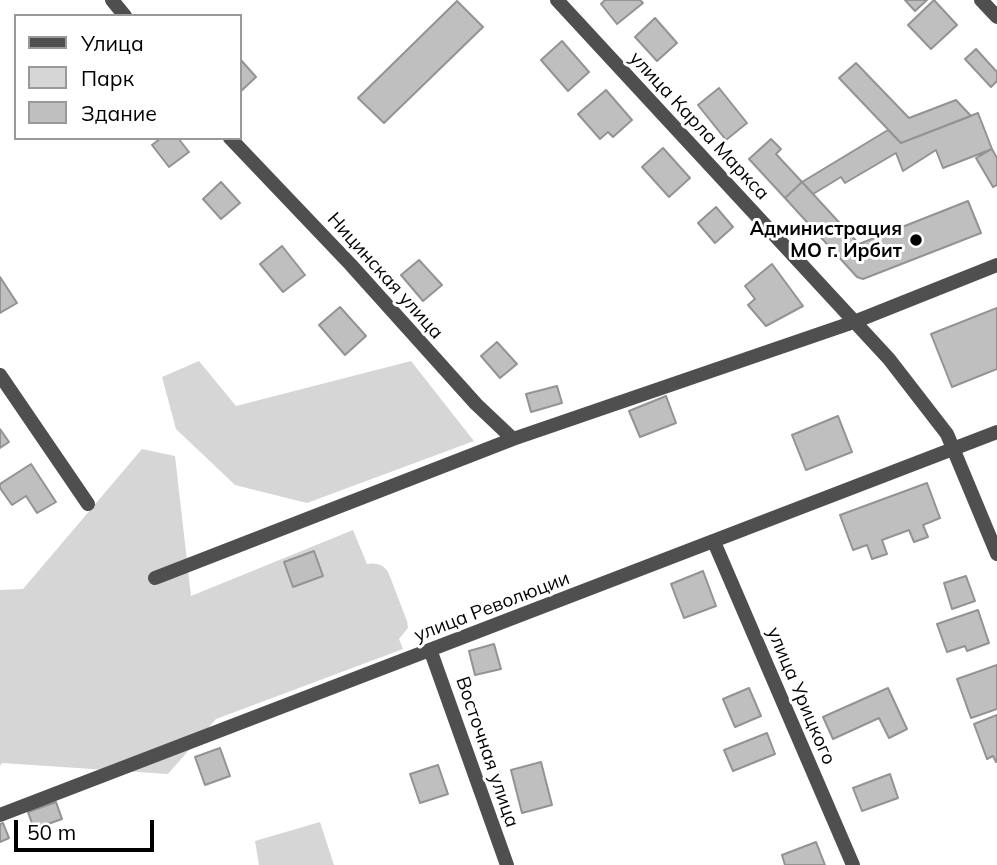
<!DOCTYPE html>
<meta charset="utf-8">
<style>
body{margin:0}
#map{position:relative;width:997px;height:865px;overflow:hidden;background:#fff;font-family:Mulish,sans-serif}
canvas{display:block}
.legend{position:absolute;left:14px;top:14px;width:228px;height:126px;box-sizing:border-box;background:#fff;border:2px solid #999;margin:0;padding:9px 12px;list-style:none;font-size:21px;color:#000}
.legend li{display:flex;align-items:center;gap:14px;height:35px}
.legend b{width:35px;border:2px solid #999}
.scale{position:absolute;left:14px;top:820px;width:140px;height:32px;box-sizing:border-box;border:4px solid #000;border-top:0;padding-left:9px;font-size:21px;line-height:24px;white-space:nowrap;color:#000;-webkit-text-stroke:5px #fff;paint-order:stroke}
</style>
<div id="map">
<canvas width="997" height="865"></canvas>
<ul class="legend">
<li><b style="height:9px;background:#4f4f4f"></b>Улица</li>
<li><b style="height:19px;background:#d6d6d6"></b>Парк</li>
<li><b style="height:19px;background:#bfbfbf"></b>Здание</li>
</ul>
<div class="scale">50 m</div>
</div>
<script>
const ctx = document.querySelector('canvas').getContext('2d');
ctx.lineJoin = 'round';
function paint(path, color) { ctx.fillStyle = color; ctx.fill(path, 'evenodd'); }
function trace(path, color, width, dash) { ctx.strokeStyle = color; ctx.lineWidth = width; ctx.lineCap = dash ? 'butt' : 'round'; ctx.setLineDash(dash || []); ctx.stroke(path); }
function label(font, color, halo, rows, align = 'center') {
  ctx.font = font + ' Mulish,sans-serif'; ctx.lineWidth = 6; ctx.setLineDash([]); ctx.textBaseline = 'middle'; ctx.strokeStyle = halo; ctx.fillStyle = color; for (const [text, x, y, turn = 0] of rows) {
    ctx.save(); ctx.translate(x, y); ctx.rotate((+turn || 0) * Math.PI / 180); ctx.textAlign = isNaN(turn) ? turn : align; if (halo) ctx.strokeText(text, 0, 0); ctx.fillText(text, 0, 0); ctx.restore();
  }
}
paint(new Path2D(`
 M199,361l37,45 175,-45 63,80 -167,62 -72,-18 -59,-56 -14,-52z
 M142,449l33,7 16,140 162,-66 14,34c10,-2 18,1 22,10l18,47 1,7 -9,11 4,10 -187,70 -48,55 -166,-11 -2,3v-176l23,-1z
 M320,822l14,43h-75l-4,-24z`), '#d6d6d6');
const building = new Path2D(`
 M605,0h35l3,3 -26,21 -16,-20z
 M905,0h22l-12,11z
 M934,0l23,25 -26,24 -23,-24z
 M457,1l26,26 -99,96 -26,-25z
 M655,18l22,25 -20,18 -22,-24z
 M562,41l27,31 -21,19 -27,-31z
 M976,49l21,23v9l-6,6 -26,-28z
 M240,59l16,18 -16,15z
 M856,63l53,55 47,-18 15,16 -70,27 -62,-65z
 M719,88l28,35 -21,17 -28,-35z
 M606,90l26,30 -19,17 -5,-5 -8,7 -22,-25z
 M978,113l14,36 -49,19 -7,-18 -33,21 -7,-18 -51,30 -4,-6 -28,17 -11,-12 86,-52 13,13z
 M161,138h17l11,14 -20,15 -17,-22z
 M771,139l10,10 -5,5 26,28 -17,16 -36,-39z
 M663,148l27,30 -21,19 -27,-30z
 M992,149l5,9v27l-4,2 -17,-29z
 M221,182l19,21 -19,16 -18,-20z
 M802,182l57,62 109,-43 13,32 -118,46 -6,-2 -72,-79z
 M716,207l17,20 -18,16 -17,-20z
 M282,246l23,29 -22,17 -23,-28z
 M419,260l23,25 -19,16 -22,-26z
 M772,264l31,42 -37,20 -18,-21 7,-6 -10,-13z
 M0,277l17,26 -17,10z
 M340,307l26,29 -21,19 -26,-30z
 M997,308v61l-45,18 -21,-53z
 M497,342l20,22 -17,14 -19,-22z
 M557,386l5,17 -31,9 -5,-18z
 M666,396l10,27 -36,14 -11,-26z
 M838,416l14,36 -46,18 -14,-35z
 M0,429l9,13 -9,6z
 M31,464l25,38 -19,11 -11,-17 -14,9 -12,-17v-4z
 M927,483l13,35 -17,7 5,12 -14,5 -5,-12 -27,10 5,14 -15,5 -5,-14 -14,5 -13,-35z
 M314,551l9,25 -30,11 -9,-25z
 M703,571l13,35 -32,12 -13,-34z
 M966,576l9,25 -23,8 -8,-26z
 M978,610l11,33 -22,8 -2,-5 -18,6 -10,-28z
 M494,644l7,25 -26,6 -6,-24z
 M997,665v44l-26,9 -14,-39z
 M749,688l12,28 -26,11 -12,-28z
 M888,688l19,41 -18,9 -10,-20 -46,21 -10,-22z
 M997,715v46l-1,1 -3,-6 -6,3 -13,-35z
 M767,733l8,21 -42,17 -9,-21z
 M220,748l10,28 -25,9 -10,-28z
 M541,762l11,43 -30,8 -11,-43z
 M438,765l10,29 -28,9 -10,-29z
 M890,774l8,24 -36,13 -9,-23z
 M56,802l6,17 -28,10 -6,-17z
 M3,823l6,15 -9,4v-18z
 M816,842l9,23h-40l-3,-10z`);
paint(building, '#bfbfbf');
trace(building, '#939393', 2);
trace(new Path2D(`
 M112,0l13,16
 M981,0l16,17
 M230,138l121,127 125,139 37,35
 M0,375l88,129
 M714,542l139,323
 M155,578l358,-139 341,-117 143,-57
 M431,652l76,213
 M0,815l997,-383`), '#4f4f4f', 14);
trace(new Path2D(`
 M557,0l332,359 58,75 50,120`), '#4f4f4f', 14);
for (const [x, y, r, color] of [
 [916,240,7,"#000"]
]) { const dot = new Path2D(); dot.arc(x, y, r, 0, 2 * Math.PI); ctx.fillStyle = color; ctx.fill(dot); trace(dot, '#fff', 2.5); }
label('19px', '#000', '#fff', [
 ["улица Карла Маркса",699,126,47],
 ["Ницинская улица",385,276,48],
 ["улица Революции",492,607,-21],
 ["улица Урицкого",801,696,67],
 ["Восточная улица",487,752,71]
]);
label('bold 19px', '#000', '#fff', [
 ["Администрация",902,229],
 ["МО г. Ирбит",902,251]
], 'right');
</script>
